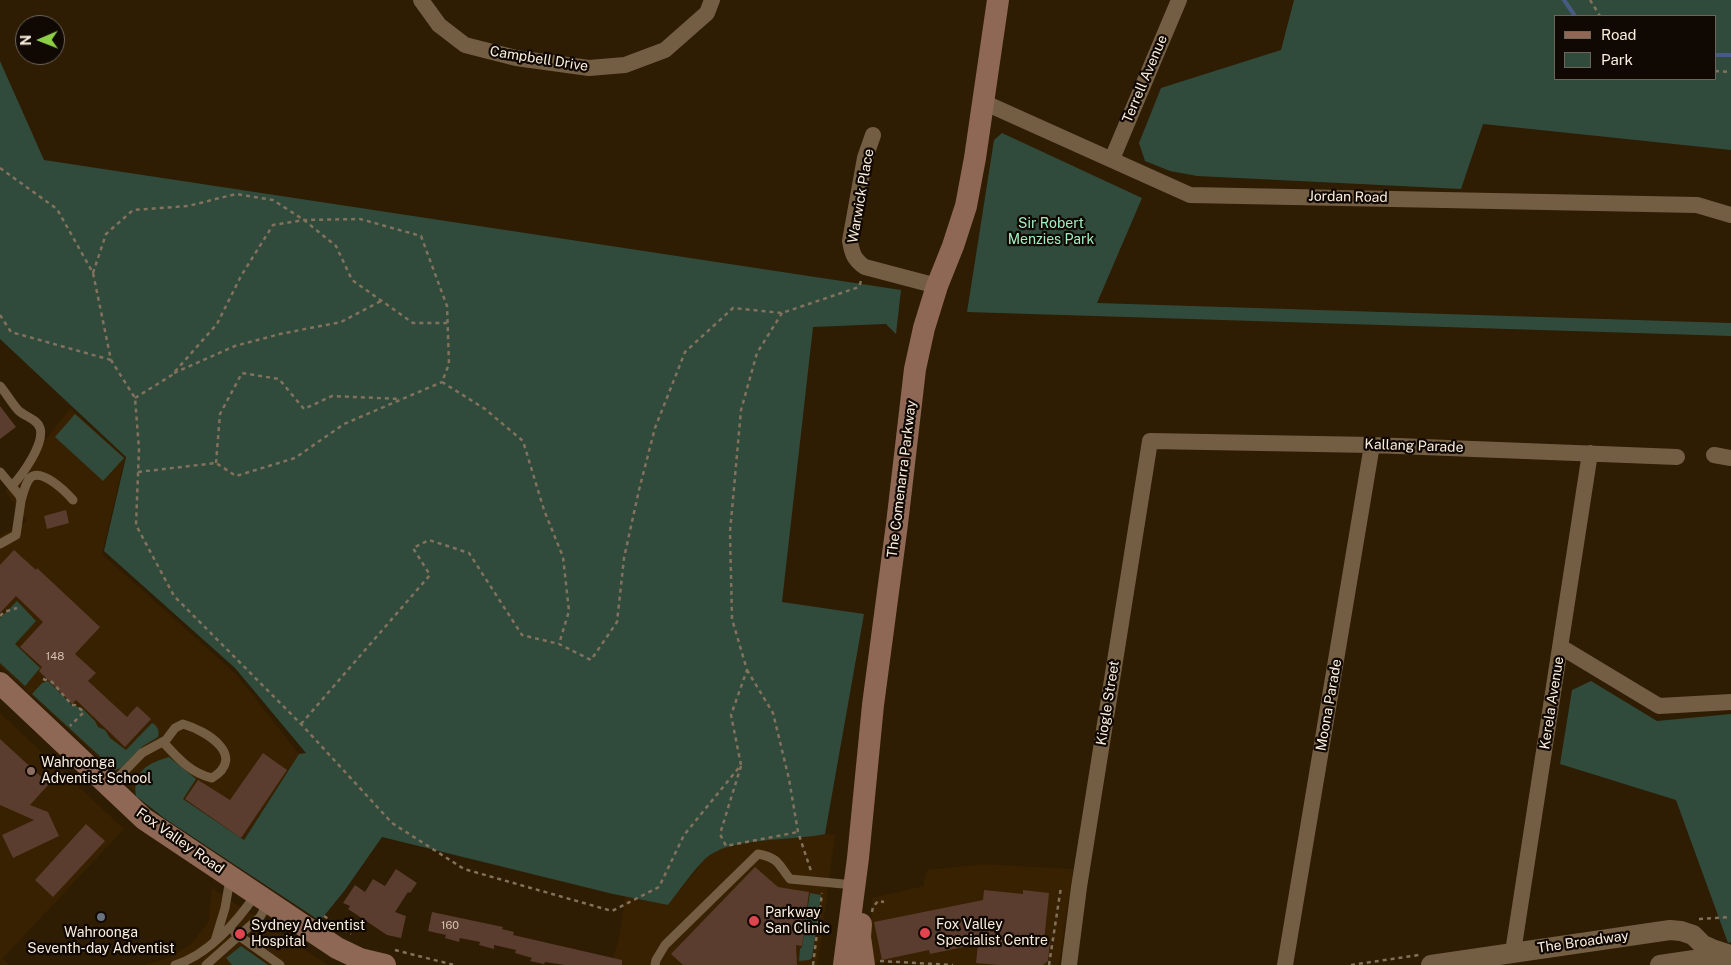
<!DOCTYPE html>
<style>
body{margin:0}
#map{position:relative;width:1731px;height:965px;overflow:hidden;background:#2e1c03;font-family:"Public Sans",sans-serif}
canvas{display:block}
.legend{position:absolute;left:1554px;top:15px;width:162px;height:65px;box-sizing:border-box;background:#100802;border:1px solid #6e645a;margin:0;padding:6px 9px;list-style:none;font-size:15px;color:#fbeedf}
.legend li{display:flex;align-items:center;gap:10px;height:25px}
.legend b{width:25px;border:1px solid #6e645a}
.north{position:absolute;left:15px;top:15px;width:50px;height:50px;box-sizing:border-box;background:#100802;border:1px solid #6e645a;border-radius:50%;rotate:269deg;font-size:14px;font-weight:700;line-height:20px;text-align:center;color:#fbeedf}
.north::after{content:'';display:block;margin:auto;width:18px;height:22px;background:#8cce45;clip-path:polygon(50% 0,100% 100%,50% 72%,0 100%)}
</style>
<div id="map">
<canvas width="1731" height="965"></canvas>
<ul class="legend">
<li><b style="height:6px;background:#8e6854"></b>Road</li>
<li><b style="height:14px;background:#304b3b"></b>Park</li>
</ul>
<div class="north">N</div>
</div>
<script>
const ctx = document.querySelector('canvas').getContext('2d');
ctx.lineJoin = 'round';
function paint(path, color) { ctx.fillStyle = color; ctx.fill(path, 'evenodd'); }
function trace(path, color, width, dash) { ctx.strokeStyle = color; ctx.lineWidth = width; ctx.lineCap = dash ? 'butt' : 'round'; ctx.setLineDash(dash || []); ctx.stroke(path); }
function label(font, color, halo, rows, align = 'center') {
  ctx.font = font + ' "Public Sans",sans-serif'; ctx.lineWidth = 4.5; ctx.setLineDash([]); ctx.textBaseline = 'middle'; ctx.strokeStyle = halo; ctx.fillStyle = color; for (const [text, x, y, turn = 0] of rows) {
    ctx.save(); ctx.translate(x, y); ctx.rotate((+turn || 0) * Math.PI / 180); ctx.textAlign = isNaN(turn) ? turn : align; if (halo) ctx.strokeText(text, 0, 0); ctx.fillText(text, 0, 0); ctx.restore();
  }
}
paint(new Path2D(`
 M70,408l55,49 -23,97 134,120 63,80 -69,107 -83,-58 -147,-137v-130l27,-15 -22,-29z
 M0,713l124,116 -121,129 6,7h-9z
 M825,834l10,1 -17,130h-206l8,-32 5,-37 43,9 37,-46 13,-10 29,-6z
 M983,864l90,5 -14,96h-138l-50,-3 -2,-7 3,-57 51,-12 4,-16z
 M212,888l116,77h-184l24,-7 22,-13 18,-22z`), '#382100');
paint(new Path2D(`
 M1294,0h437v150l-248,-26 -22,65 -264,-13 -27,-5 -25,-10 -6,-18 22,-55 120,-38zM1555,16h160v63h-160z
 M0,61l44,99 857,130 -5,44 -10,-10 -73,3 -31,275 82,12 -39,220c-32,7 -98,3 -120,25 -14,14 -25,31 -37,46l-55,-11 -231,-57 -37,53 -25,31 -156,-103 -28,-22c-4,-24 12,-33 33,-39l27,22 -13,20 61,41 55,-86 7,-1 -71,-85 -131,-117 22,-94 -126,-118z
 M1002,133l140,65 -45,105 634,20v13l-764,-24 27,-172z
 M75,414l49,44 -21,23 -48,-44z
 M17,601l19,20 -21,23 25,24 -15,18 -25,-23v-45z
 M48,681l24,24 10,3 13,13 3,6 7,3 5,8 16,12 26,-27c5,2 8,8 6,14l-15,9 -22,22 -6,2 -83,-76 10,-11z
 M1591,681l66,40 74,-7v228l-3,1 -52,-143 -116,-36 12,-74z
 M810,893l11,2 -9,63 -3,2 -10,1 1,-12 2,-2z
 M241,946l27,19h-36l-6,-7z`), '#304b3b');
trace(new Path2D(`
 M1564,0l11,16
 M1715,55h16`), '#465b83', 4);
paint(new Path2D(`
 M0,406l16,21 -16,12z
 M66,510l3,13 -22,6 -3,-13z
 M14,550l22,20 1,-2 63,59 -25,27 21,19 -8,8 39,36 10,-11 14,13 -26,28 -49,-47 -4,4 -33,-33 3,-4 -22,-20 23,-25 -27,-26 -16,17v-48z
 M0,739l49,45 -19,21 18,7 11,24 -46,22 -11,-23 32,-15 -34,-15z
 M263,753l24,17 -46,68 -56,-39 13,-19 32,20z
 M86,824l19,17 -52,56 -18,-17z
 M755,867l23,20 31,5 -7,54 -6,-1 1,20h-114l-12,-11z
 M396,869l21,14 -7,10 -2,-1 -13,20 11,4 -5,22 -14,-3 -39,-26 2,-3 -7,-3 12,-18 10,7 8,-13 12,7z
 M984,890l39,4v-4l26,3 -5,48 6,1 -2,19 -5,4h-45l-22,-2 2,-19 -48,10 -1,-4 -47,10 -8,-38 109,-22z
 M432,912l71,15 -1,2 12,3 -1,3 109,25v5h-57l-20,-3 -1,2 -14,-3 2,-3 -17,-5 1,-3 -22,-5v4l-15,-4 1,-3 -20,-4 -1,4 -14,-4 1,-3 -18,-4z`), '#5a3d2e');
trace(new Path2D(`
 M1590,0l10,16
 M1715,71l16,1
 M0,168l57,41 36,64 18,87 24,38 4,51 -3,76 38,71 127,128 91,99 72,46 148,42 47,-24 25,-52 57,-70 -10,-50 16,-45 -15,-51 -2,-87 11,-122 16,-57 25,-40
 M93,273l13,-39 27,-24 55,-4 48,-12 37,6 31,20 32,26 16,34 61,43h34
 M0,315l11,17 100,28
 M174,373l61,-27 45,-12 61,-12 40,-21
 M135,398l37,-23 45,-51 24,-48 32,-51 31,-5 56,-1 61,17 26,70 2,58 -7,18 43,27 38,32 21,69 19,47 6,54 -10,33
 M216,463l4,-49 22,-41 37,6 25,30 28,-13 69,3
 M138,472l78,-9 20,13 59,-18 49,-34 98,-42
 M0,616l4,-4 13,-4
 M747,670l26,43 16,66 9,53 13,39
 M43,679l9,3 20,23h3l9,7 -14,14
 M301,724l129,-149 -17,-27 16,-8 40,13 53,82 37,9 32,16 26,-38 7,-64 15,-68 16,-62 30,-76 48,-44 49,5 77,-26 2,-6
 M741,766l-21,68 6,12 72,-14
 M872,912l1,-5 5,-6 6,1
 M324,916l27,18
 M1699,919l32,-2
 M395,950l59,15
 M880,961l73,4
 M813,965l9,-72
 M1049,965l12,-78
 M1351,965l68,-10`), '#82725d', 2.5, [4, 4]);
trace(new Path2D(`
 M0,386c7,8 12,18 19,25 7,6 18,8 21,17 5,16 -18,47 -28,58
 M0,472l20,24 1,5 -5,34 -16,9
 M21,501c2,-7 4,-17 9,-23 11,-11 36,14 43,22
 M110,786l32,-33 24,-13 9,-12 8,-4c24,7 64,32 29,54 -22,-5 -35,-21 -49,-36
 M235,933l45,32
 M215,941l10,-33 5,-29
 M175,965c33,-10 62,-43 81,-71
 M206,965l54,-48 9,-15
 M655,965l1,-5 9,-15 93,-91c21,4 20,10 32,25l64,6`), '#735e44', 9);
trace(new Path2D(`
 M421,0l18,25 26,20 51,13 73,10 36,-3 40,-15 42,-37 5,-13
 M983,102l207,93 507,10 34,10
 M873,135l-8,23 -15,83c2,12 4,19 15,26l72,19
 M1112,159l67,-159
 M1714,455l17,3
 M1561,647l98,59 72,-4
 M1513,952l77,-499
 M1069,965l10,-78 71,-446 222,4 305,12
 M1285,965l87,-520`), '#735e44', 16);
trace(new Path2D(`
 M1431,965l239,-35 11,1 12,4 10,10 9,4 18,6
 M1660,965l68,-10`), '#735e44', 20);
trace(new Path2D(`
 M0,683l144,136 193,129 23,11 25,6
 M861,924l-1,13 4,28
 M844,965l14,-107 15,-153 24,-181 18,-155 9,-41 13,-42 16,-40 13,-40 9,-48 23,-158`), '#8e6854', 22);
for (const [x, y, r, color] of [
 [31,771,5,"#8d6e63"],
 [101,917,5,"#6b7280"],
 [754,921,6,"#e0444e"],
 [925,933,6,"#e0444e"],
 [240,934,6,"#e0444e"]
]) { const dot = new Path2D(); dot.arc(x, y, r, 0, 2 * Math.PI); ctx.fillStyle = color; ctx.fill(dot); trace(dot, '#100802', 2); }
label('11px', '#d3c2b3', null, [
 ["148",55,657],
 ["160",450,926]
]);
label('14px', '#fbeedf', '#100802', [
 ["Campbell Drive",539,59,9],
 ["Terrell Avenue",1145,79,-67],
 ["Warwick Place",861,196,-80],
 ["Jordan Road",1348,197,1],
 ["Kallang Parade",1414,446,2],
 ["The Comenarra Parkway",902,479,-83],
 ["Kiogle Street",1108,703,-81],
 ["Kerela Avenue",1552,703,-81],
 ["Moona Parade",1329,705,-80],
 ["Fox Valley Road",180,841,35],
 ["The Broadway",1583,942,-8]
]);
label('14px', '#a0eec1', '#100802', [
 ["Sir Robert",1051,224],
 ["Menzies Park",1051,240]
]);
label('14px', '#fbeedf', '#100802', [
 ["Wahroonga",41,763],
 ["Adventist School",41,779],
 ["Parkway",765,913],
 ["San Clinic",765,929],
 ["Fox Valley",936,925],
 ["Specialist Centre",936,941],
 ["Sydney Adventist",251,926],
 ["Hospital",251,942],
 ["Wahroonga",101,933,"center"],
 ["Seventh-day Adventist",101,949,"center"]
], 'left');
</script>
